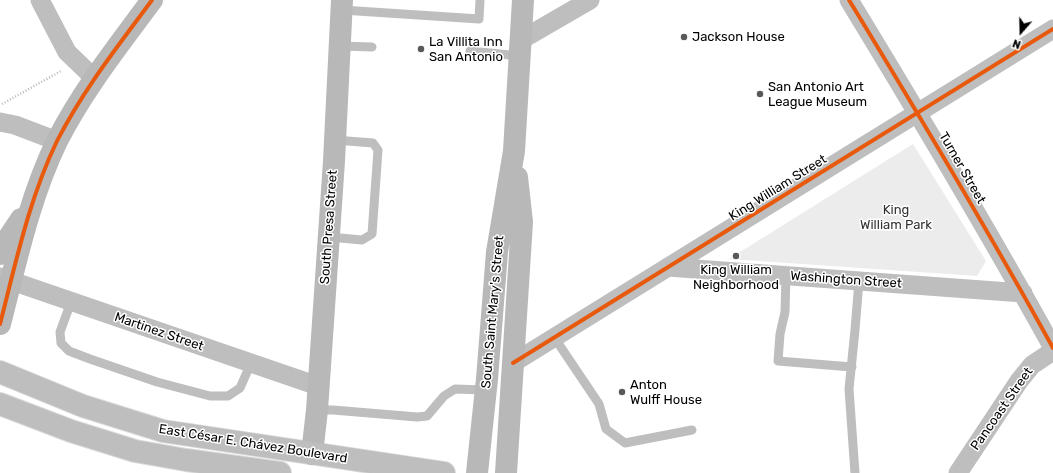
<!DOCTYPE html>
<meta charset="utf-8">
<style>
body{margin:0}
#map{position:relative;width:1053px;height:473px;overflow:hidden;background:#fff;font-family:Rubik,sans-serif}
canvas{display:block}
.north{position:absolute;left:1001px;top:12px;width:40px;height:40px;-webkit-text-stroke:3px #fff;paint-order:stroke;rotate:200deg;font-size:11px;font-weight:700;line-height:16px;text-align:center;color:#000}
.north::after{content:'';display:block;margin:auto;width:14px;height:18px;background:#000;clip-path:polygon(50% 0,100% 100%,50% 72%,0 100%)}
</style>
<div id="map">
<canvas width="1053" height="473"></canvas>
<div class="north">N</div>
</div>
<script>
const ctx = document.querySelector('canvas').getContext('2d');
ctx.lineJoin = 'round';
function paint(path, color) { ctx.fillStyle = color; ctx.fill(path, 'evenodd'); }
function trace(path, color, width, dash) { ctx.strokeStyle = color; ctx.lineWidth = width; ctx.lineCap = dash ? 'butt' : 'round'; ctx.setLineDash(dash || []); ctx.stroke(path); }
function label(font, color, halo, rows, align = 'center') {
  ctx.font = font + ' Rubik,sans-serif'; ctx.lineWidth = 3; ctx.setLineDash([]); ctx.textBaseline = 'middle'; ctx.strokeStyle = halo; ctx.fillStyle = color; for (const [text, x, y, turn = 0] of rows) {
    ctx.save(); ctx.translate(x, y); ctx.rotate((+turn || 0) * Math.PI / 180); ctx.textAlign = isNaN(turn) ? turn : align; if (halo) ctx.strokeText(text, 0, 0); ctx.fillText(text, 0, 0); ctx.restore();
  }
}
paint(new Path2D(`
 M913,144l73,117 -9,15 -248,-17z`), '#ececec');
const primary = new Path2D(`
 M0,372l83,34 80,25 281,42
 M0,404l71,27 64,20 51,9 94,13`);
trace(primary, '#dbdbdb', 24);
trace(new Path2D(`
 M2,104l59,-33`), '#b9b9b9', 2.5, [1, 2]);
trace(new Path2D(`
 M342,10l137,9 1,-19
 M340,46l32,1
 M470,51l50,5
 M329,237l33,3 10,-6 6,-84 -5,-7 -38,-3
 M786,276l-1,36 -5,22 -2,27 74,6
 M71,302l-11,30 1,11 8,8 21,8 67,23 53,14h18l12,-8 11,-25
 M554,337l45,67 7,25 19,14 67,-13
 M317,410h16l84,7 10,-1 17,-20 11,-7 30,1
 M855,473l-6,-84 6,-59 4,-49`), '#bebebe', 9);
trace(new Path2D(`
 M40,0l27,52 27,26
 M849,0c70,115 139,230 204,348
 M521,40l69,-40
 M0,122l15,3 42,16
 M668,267l355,26
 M0,277l318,109
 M513,363l540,-334
 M958,473l61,-92 13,-16 21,-14`), '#bebebe', 19);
trace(new Path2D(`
 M0,254l3,-8 18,-27
 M0,324c16,-62 29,-125 57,-183 26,-51 61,-95 95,-141
 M312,454l5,-44 17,-249 8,-161
 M477,473l10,-94 10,-127 17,-101 9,-151
 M506,473l16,-251 -5,-45`), '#b8b8b8', 22);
trace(primary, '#bebebe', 22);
trace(new Path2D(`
 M849,0c70,115 139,230 204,348
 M0,324c16,-62 29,-125 57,-183 26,-51 61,-95 95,-141
 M513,363l540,-334`), '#e8590c', 4);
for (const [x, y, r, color] of [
 [684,37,4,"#595959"],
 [421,49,4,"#595959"],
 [760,94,4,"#595959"],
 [736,256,4,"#595959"],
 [622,392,4,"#595959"]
]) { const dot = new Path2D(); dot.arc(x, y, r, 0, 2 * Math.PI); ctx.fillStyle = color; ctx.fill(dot); trace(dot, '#fff', 1.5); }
label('13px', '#000', '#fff', [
 ["Jackson House",692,37],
 ["La Villita Inn",429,42],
 ["San Antonio",429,57],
 ["San Antonio Art",768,87],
 ["League Museum",768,102],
 ["King William",736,270,"center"],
 ["Neighborhood",736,285,"center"],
 ["Anton",630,385],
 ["Wulff House",630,400]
], 'left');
label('13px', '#000', '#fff', [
 ["Turner Street",962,168,60],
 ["King William Street",778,188,-32],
 ["South Presa Street",329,227,-86],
 ["Washington Street",846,280,4],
 ["South Saint Mary's Street",493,312,-85],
 ["Martinez Street",159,332,19],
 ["Pancoast Street",1002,409,-55],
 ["East César E. Chávez Boulevard",253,444,9]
]);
label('13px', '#333', '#fff', [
 ["King",896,210],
 ["William Park",896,225]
]);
</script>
